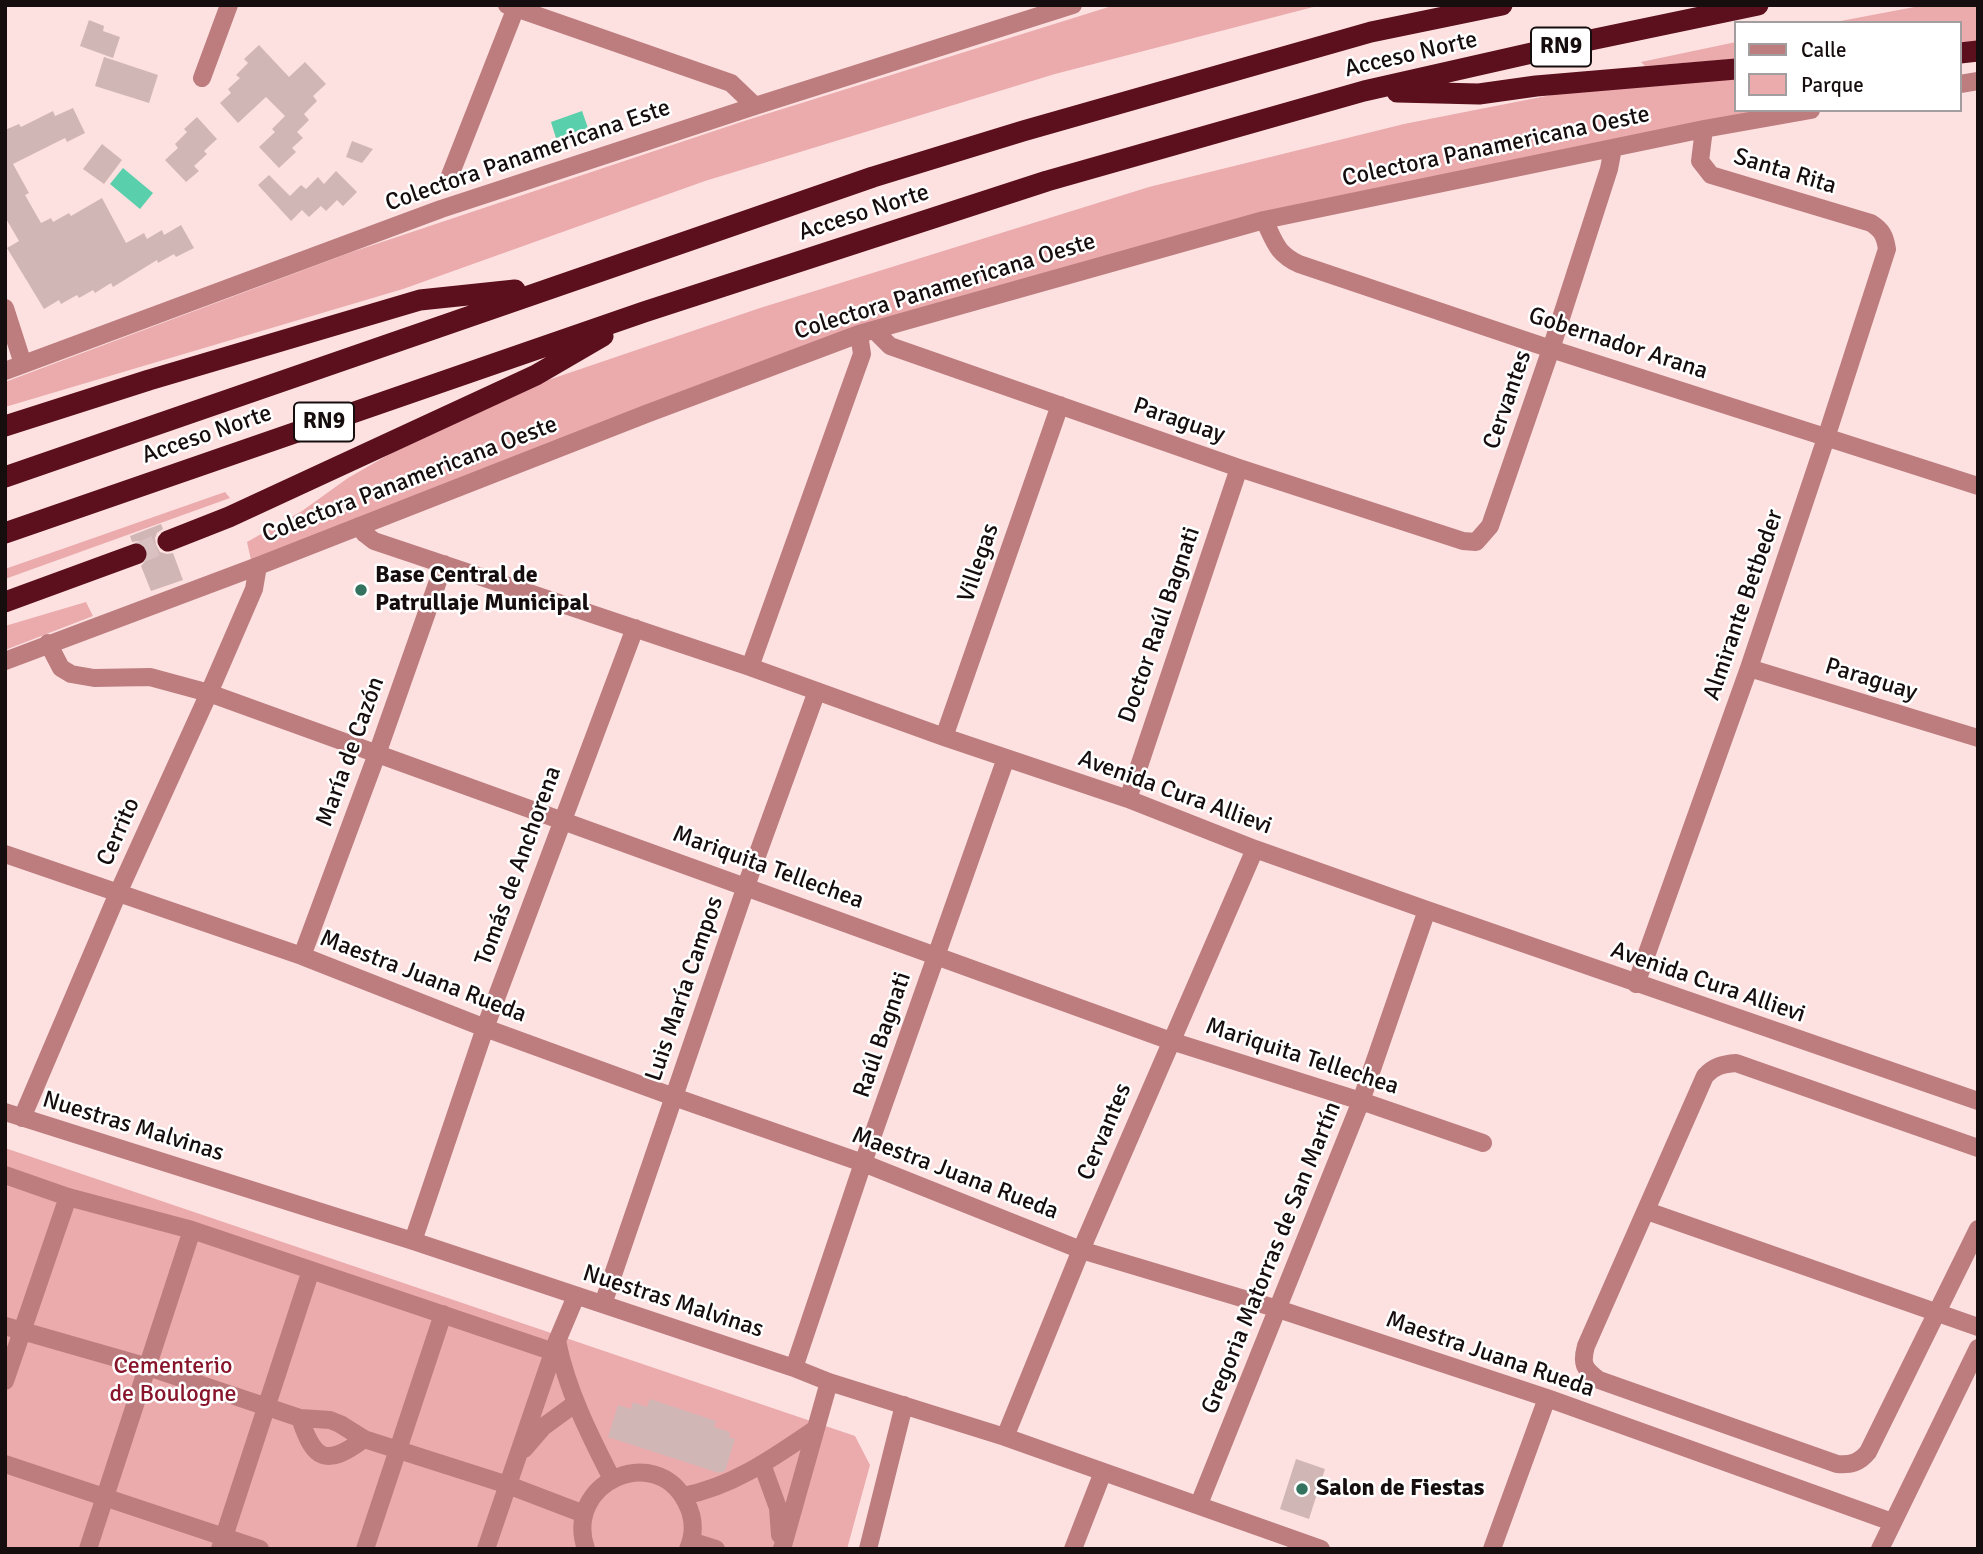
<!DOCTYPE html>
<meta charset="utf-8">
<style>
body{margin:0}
#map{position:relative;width:1983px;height:1554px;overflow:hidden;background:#fde1e1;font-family:Signika,sans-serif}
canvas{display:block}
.frame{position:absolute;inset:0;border:7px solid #160d0e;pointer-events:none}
.legend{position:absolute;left:1734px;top:21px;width:228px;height:91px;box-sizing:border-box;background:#fff;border:2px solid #a29e9f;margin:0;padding:9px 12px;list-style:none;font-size:21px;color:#160d0e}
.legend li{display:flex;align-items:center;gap:14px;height:35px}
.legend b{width:35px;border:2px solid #a29e9f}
</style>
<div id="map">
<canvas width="1983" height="1554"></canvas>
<div class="frame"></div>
<ul class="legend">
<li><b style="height:9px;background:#bd7d7f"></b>Calle</li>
<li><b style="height:19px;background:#ebaaac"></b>Parque</li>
</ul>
</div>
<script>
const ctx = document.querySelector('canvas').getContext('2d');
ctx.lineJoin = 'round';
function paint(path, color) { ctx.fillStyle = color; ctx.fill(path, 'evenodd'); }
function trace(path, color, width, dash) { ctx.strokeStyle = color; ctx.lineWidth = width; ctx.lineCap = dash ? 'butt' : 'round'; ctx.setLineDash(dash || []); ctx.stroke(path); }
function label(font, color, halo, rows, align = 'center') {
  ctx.font = font + ' Signika,sans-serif'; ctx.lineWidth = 5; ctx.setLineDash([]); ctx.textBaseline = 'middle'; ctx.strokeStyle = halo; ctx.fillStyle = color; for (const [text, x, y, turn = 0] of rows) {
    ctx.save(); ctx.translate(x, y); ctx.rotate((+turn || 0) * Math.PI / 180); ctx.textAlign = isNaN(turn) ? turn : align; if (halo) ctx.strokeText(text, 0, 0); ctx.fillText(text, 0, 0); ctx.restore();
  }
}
paint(new Path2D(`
 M1115,5h206l-266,69 -350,107 -302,108 -398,118v-25l344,-129 395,-132z
 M1925,5h53v37l-18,1v-20h-130z
 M1736,42v17l-91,7 -4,-4z
 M1736,78v32h42l-160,30 -761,188 -606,232 -4,-18 55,-31 46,-33 87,-50 75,-35 250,-85 389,-121 255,-63 188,-37z
 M225,492l5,6 -225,81v-10z
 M86,602l7,14 -88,34v-24z
 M5,1148l850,288 15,29 -23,84h-842z`), '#ebaaac');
paint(new Path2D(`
 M582,111l6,17 -32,10 -5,-16z
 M123,168l30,25 -13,16 -30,-25z`), '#59cfac');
paint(new Path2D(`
 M89,20l15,6 -1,5 17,6 -7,21 -33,-12z
 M259,45l30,32 16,-15 21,22 -13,12 4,5 -13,13 5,6 -12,12 6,6 -11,10 4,4 -17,16 -20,-21 16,-15 -3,-3 13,-13 -19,-19 -28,26 -18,-20 11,-10 -3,-4 12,-11 -4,-3 12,-12 -4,-4z
 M104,57l54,18 -9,28 -54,-17z
 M73,108l12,25 -18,9 -2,-4 -52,26 16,29 -4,2 16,28 10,-5 2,4 16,-9 2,3 31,-18 24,45 18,-10 3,6 15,-9 2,5 17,-10 13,23 -18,9 -2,-3 -16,9 -1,-3 -44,27 -2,-4 -16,10 -2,-3 -14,8 -2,-3 -16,9 -2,-4 -15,9 -37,-61 12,-7 -14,-24v-87l14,-6 2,3 32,-16 2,5z
 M197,117l20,22 -13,12 3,3 -13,12 5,5 -13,11 -21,-22 13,-12 -3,-4 12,-12 -3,-3z
 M352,141l21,8 -11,14 -16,-6z
 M102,144l20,16 -18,24 -21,-15z
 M336,171l21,21 -14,14 -6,-6 -11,11 -5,-5 -12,11 -7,-7 -11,11 -33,-36 11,-10 21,21 11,-11 5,4 12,-12 6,7z
 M161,524l2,5 -6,4 -2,5 1,7 4,7 7,2 6,-1 10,27 -32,11 -10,-25 8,-9 -1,-8 -3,-5 -6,-3 -7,1 -2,-6z
 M650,1399l66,22 -2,6 16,5 -1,5 6,2 -10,32 -6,2 -111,-36 10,-32 13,4 2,-7 14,5z
 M1296,1459l29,10 -16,50 -29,-10z`), '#d1b6b6');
trace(new Path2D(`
 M136,554l32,-13`), '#dac1c1', 21, [21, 10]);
trace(new Path2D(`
 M507,5l224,78 24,23
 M202,78l27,-73
 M1960,84l18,-3
 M449,178l68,-173
 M1264,220c11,22 12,33 35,44l252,85 427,137
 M5,308l18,56
 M874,330l16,16 349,122 224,73 13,1 14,-16 61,-177 58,-180 4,-21
 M5,371l436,-162 314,-103 318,-101
 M359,526l6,8 9,7 376,126 194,70 184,62 127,50 172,61 551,191
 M48,643l13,25 10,6 23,4 56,-1 59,16 962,348 190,60 122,42
 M5,661l253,-95 388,-152 213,-80 405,-114 440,-91 107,-19
 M750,667l112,-313 -3,-20
 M1749,668l229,70
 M944,737l116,-332
 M1128,799l111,-331
 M5,854l297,102 183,72 189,69 189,66 218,87 197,59 269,89 345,124
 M302,956l75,-202 67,-190
 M1636,984l113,-316 77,-230 61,-189c-2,-13 -5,-19 -16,-26l-160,-48 -11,-14 4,-32
 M5,1112l408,129 381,127 35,14 176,55 316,112
 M22,1118l96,-225 91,-200 45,-104 4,-23
 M1978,1148l-242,-85c-13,1 -22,3 -31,13l-119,270c-5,18 -2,23 13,34l238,84c14,1 22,-1 31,-12l110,-223
 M5,1175l63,22 124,33 362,122
 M1647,1211l331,116
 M413,1241l72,-213 150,-400
 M603,1304l143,-418 71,-195
 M5,1326l143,41 152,51 30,2 10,4 24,15 144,46 76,29
 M557,1341c10,49 32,93 55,138
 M794,1368l69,-205 143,-405
 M5,1381l63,-184
 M300,1418c14,43 26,49 64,21
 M1005,1437l76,-187 174,-401
 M524,1449l19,-22 33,-24
 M5,1464l255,85
 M762,1464l16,44 2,27
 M683,1496c49,-9 90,-38 131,-66
 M1199,1504l162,-403 66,-191
 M691,1541l25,8
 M88,1549l104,-319
 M220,1549l91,-279
 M365,1549l78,-235
 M486,1549l71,-208 19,-45
 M586,1549c-23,-67 70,-107 100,-47 8,15 9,31 2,47
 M782,1549l47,-167
 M868,1549l36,-144
 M1073,1549l30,-77
 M1492,1549l55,-151
 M1880,1549l98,-201`), '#bd7d7f', 18);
trace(new Path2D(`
 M1960,53l18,-2
 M1397,92l82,2 57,-8 200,-17
 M5,426l144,-46 271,-80 95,-10
 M5,477l868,-300 150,-46 348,-99 131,-27
 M5,533l639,-221 403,-131 317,-90 212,-48 182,-38
 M168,541l61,-24 307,-142 67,-39
 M5,602l131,-48`), '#5c101d', 21);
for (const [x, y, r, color] of [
 [361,590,7,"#33725f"],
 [1302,1489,7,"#33725f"]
]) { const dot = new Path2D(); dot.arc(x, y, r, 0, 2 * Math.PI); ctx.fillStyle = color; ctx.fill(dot); trace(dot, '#fff', 2.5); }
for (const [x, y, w] of [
 [1561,47,60],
 [324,422,60]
]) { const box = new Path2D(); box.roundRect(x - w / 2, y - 19.5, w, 39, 5); ctx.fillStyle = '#fff'; ctx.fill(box); trace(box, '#160d0e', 2); }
label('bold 23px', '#160d0e', null, [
 ["RN9",1561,47],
 ["RN9",324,422]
]);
label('24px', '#160d0e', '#fff', [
 ["Acceso Norte",1411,55,-13],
 ["Colectora Panamericana Oeste",1496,147,-12],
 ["Colectora Panamericana Este",528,156,-19],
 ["Santa Rita",1785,172,17],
 ["Acceso Norte",864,213,-18],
 ["Colectora Panamericana Oeste",945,287,-17],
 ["Gobernador Arana",1618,344,18],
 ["Cervantes",1508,400,-71],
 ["Paraguay",1179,421,19],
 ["Acceso Norte",207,435,-19],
 ["Colectora Panamericana Oeste",410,480,-21],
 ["Villegas",979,563,-71],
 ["Almirante Betbeder",1744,605,-71],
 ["Doctor Raúl Bagnati",1160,625,-71],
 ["Paraguay",1871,680,17],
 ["María de Cazón",351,752,-70],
 ["Avenida Cura Allievi",1175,793,20],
 ["Cerrito",119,832,-66],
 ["Tomás de Anchorena",519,866,-70],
 ["Mariquita Tellechea",768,868,20],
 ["Maestra Juana Rueda",423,977,21],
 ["Avenida Cura Allievi",1708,983,19],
 ["Luis María Campos",685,989,-71],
 ["Raúl Bagnati",883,1035,-71],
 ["Mariquita Tellechea",1302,1057,18],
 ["Nuestras Malvinas",133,1127,17],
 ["Cervantes",1105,1132,-67],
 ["Maestra Juana Rueda",955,1174,21],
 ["Gregoria Matorras de San Martín",1272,1258,-68],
 ["Nuestras Malvinas",673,1302,18],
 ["Maestra Juana Rueda",1490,1355,19]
]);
label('bold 24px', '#160d0e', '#fff', [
 ["Base Central de",375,576],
 ["Patrullaje Municipal",375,604],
 ["Salon de Fiestas",1316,1489]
], 'left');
label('24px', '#87142a', '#fff', [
 ["Cementerio",173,1367],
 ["de Boulogne",173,1395]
]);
</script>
